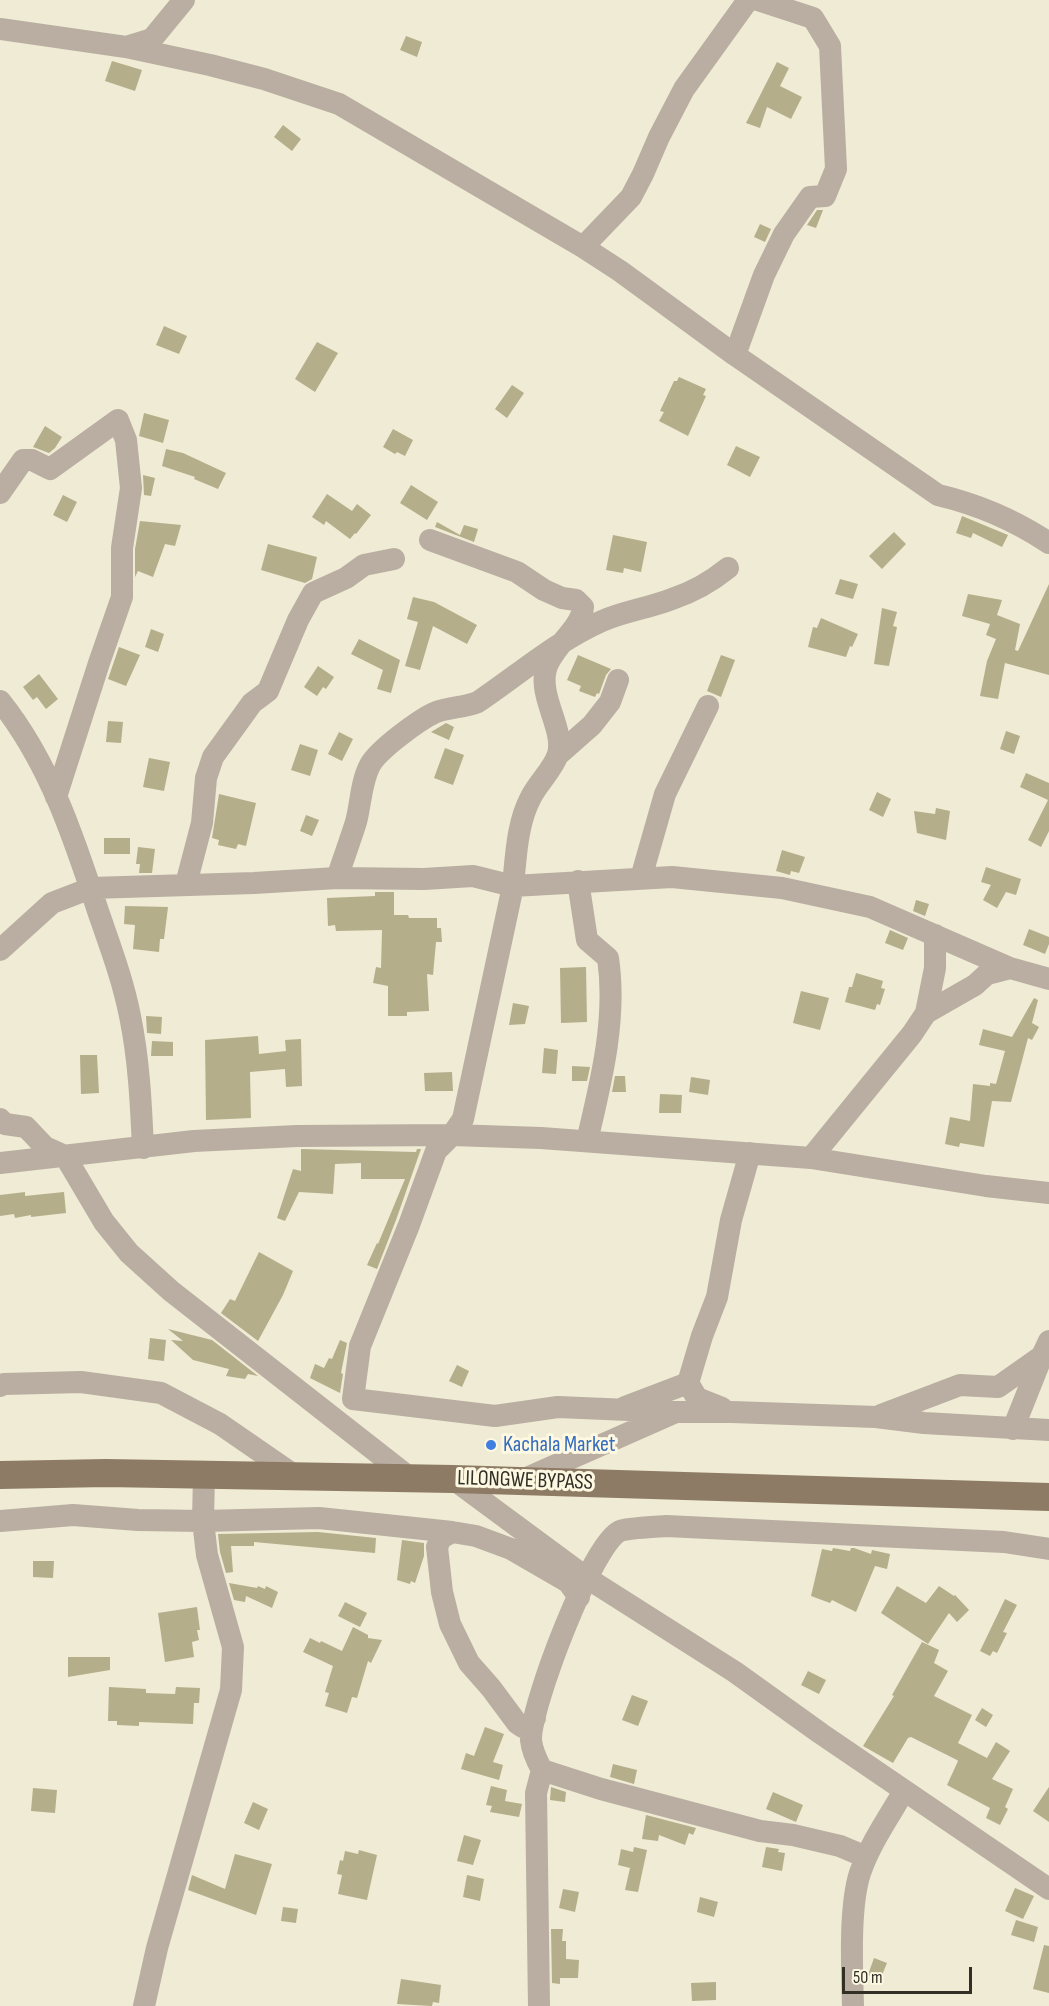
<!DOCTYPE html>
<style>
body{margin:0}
#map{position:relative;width:1049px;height:2006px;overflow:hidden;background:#efebd4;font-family:"Sofia Sans Condensed",sans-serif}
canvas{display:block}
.scale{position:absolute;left:842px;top:1967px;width:130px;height:27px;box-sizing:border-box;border:3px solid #312f26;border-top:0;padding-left:8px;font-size:18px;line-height:21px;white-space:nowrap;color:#312f26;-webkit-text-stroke:4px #fdf8e1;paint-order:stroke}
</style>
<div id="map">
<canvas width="1049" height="2006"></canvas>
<div class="scale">50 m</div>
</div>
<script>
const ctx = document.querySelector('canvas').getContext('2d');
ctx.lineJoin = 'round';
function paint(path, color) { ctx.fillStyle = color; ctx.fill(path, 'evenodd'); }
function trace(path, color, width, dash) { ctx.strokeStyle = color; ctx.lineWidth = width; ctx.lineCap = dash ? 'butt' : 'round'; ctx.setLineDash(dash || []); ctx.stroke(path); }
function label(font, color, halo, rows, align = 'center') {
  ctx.font = font + ' "Sofia Sans Condensed",sans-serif'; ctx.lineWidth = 6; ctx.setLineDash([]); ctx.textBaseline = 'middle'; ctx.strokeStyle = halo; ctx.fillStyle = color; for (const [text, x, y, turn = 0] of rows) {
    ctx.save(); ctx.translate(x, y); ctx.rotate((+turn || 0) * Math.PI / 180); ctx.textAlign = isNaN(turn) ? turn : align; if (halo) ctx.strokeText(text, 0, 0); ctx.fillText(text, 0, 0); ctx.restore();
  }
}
paint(new Path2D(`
 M406,36l16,6 -5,15 -17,-7z
 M112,61l30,9 -7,21 -30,-10z
 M777,62l12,6 -9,18 22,11 -11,22 -24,-12 -7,21 -14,-5z
 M283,125l18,14 -9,12 -18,-14z
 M817,210h6l-7,18 -9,-3z
 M760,224l11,5 -6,13 -11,-5z
 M164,326l23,10 -8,18 -23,-9z
 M317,342l21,11 -23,39 -20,-13z
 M679,377l27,12 -3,6 3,1 -18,40 -29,-15 5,-9 -4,-1 14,-30h3z
 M512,385l12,8 -17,25 -12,-9z
 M144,413l25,7 -6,23 -24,-7z
 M45,426l17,11 -7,11 -6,5 -16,-6z
 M393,429l20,11 -8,16 -8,-4 -2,2 -12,-7z
 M736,446l24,11 -10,20 -23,-12z
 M166,449l17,4 43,20 -8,16 -24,-10 1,-2 -33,-11z
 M143,475l12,3 -4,18 -7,-1z
 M411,485l27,17 -11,18 -27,-17z
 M327,494l25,17 5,-7 14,11 -15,19 -1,-1 -5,6 -24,-18 -2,4 -12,-8z
 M63,495l14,7 -10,20 -14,-7z
 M962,516l46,19 -6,12 -29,-14 -2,5 -15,-5z
 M140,521l41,4 -6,21 -10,-2 -12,33 -15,-6 -3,6v-28z
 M437,522l23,13 4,-10 14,4 -4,13 -39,-15z
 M894,532l12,12 -24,25 -13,-13z
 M613,535l34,7 -6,30 -17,-4 -1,5 -17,-3z
 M268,544l49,13 -5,22 -7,4 -44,-13z
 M840,579l18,5 -5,15 -18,-5z
 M1049,584v91l-44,-12 -7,36 -18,-3 7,-35 9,-22 -10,-4 4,-11 -28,-8 6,-22 34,6 -5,15 23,9 -5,26 3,1z
 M413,597l21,5 43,23 -10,19 -34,-18 -13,44 -15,-4 13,-44 -11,-3z
 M882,608l15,4 -4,14 4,1 -8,39 -15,-2z
 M821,618l37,16 -6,13 -2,-1 -4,11 -38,-10 5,-20 4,1z
 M151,629l13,5 -6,18 -13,-5z
 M359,639l41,21 -9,33 -14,-4 6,-19 -32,-16z
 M119,647l21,8 -14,31 -18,-7z
 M578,655l33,14 -5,6 -7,19 -2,-1 -2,4 -16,-6 2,-5 -14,-6z
 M721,655l14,5 -14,37 -14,-6z
 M318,666l16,11 -8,12 -3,-2 -6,9 -13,-9z
 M39,674l19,25 -12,10 -9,-12 -4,3 -10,-13z
 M108,721l15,1 -2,21 -15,-1z
 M446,723l8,4 -5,13 -18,-8z
 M1006,731l14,5 -6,18 -14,-5z
 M339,732l14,7 -11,22 -14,-7z
 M300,744l18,6 -8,26 -19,-6z
 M445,748l19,7 -11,30 -19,-7z
 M149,758l21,4 -6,29 -21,-4z
 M1026,773l23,10v48l-8,16 -13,-7 20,-40 -28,-13z
 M877,792l14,7 -8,18 -14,-7z
 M219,794l37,9 -10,43 -8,-2 -2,5 -18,-4 1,-5 -7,-2z
 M936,808l14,3 -4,29 -29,-7 -3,-22 21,3z
 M306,815l13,5 -7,16 -12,-5z
 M104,838h26v16h-26z
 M138,847l17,2 -3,24h-13l1,-9h-4z
 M782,850l23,7 -6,16 -8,-2 -1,4 -14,-4z
 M986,867l35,12 -5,16 -10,-3 -9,16 -14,-8 8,-15 -10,-3z
 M375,892h19v23h14l1,3h28v10h4l1,14h-6l-3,33 -6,-1 2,37 -22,1v4h-19v-30l-15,-3 3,-16 5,1 1,-38 -46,1 -1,-6 -7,1 -1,-28 48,-2z
 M916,900l13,4 -4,12 -12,-5z
 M125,906l43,1 -4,32h-4l-1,13 -26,-3 2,-24 -11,-1z
 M1029,929l20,8v7l-4,10 -22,-9z
 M890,930l18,8 -5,12 -18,-7z
 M586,967l1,55 -26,1 -1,-55z
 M856,973l27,8 -2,7 4,1 -5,16 -3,-1 -2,6 -30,-8 4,-15h3z
 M801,991l28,7 -9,32 -27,-7z
 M1034,998l4,2 -6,23 7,4 -7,13 -4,-2 -17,64 -19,-1 -8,46 -24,-4 -1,4 -14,-3 5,-27 20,4 3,-37 17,2v-3l6,1 9,-33 -26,-6 4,-16 29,8z
 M513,1003l16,3 -4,18 -16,1z
 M146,1016l16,1 -1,17 -14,-1z
 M258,1036l1,18 27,-3 -1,-11 16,-1 1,47 -16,1 -1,-18 -35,3 1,46 -45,2 -1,-80z
 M152,1041l21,1v14h-22z
 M544,1048l14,2 -2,24 -14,-1z
 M80,1055h17l2,38 -18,1z
 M572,1066l18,1 -3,14h-15z
 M452,1072l1,19h-28l-1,-18z
 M615,1076h10l1,16h-14z
 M691,1077l19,3 -2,15 -19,-3z
 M660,1094l22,1 -1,18h-22z
 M301,1149l115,3 1,-3h4l-25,71 -19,49 -10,-4 10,-22 1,1 27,-65h-44v-16l-26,1 -2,30 -34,-2 -14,29 -8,-3 16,-49 8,2z
 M25,1192v4l39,-4 2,21 -35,4v-2l-16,3 -1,-4 -14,2v-21z
 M259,1252l34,19 -10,24 -25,46 -37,-28 9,-14 5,2z
 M168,1329l44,11 46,36 -10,-2 -3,5 -19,-3 3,-7 -36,-9 -22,-20 12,1z
 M150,1338l16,2 -2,21 -16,-2z
 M340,1340l7,3 -6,30 2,1 -3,19 -30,-15 5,-14 9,4 5,-10 3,1z
 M457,1365l12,6 -7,16 -13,-6z
 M318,1532l58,6 -1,15 -121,-11v4h-23l2,26 -7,1 -6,-21 -2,-18z
 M402,1540l22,3v13l-9,27 -4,-2 -1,3 -13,-4z
 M833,1548l17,3 1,-3h3l17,6 1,-4 18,4 -3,15 -12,-3 -19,46 -24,-12 -2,3 -19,-7 11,-47 10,2z
 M33,1561h21l-1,17 -20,-1z
 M229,1583l28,5 1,-2 7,3 1,-3 12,6 -6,16 -26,-12 -1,6 -11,-2z
 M897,1586l29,17 13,-17 15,10 1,-1 14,15 -12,12 -8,-9 -21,31 -47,-31z
 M1005,1599l12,6 -14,27 4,1 -10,20 -4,-2 -3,5 -10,-5z
 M345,1602l22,11 -7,14 -22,-11z
 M197,1607l3,23h-3l2,10 -7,2 2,15 -29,5 -7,-49z
 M353,1627l15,8v3l14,2 -11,23 -3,-2 -11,37 -5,-1 -5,16 -22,-7 4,-13 -4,-1 8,-26 -30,-14 7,-14 10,5 1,-2 21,10z
 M922,1642l17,8 -5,13 14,8 -14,25 38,19 -14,28 29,15 9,-16 14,9 -18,28 21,10 -8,18 3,2 -8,16 -14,-7 4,-10 -43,-23 11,-24 -1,-1 -46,-23 -3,1 -15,25 -30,-17 31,-50 -2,-1z
 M68,1657h42v13l-42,7z
 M808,1671l18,9 -7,14 -18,-9z
 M109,1687l37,2v4l29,1 1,-7 24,1 -1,15h-5l-1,21 -54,-2v4l-22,-1v-4h-9z
 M632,1695l16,6 -10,25 -16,-6z
 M982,1708l11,7 -7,12 -11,-7z
 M485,1727l19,7 -11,28 10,3 -4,15 -38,-11 5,-16 8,3z
 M613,1764l24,6 -3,14 -24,-7z
 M491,1786l16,4 -2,11 17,3 -3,13 -29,-5 2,-6 -6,-1z
 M551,1787l15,5 -1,10 -15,-2z
 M1049,1787v35l-16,-11z
 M33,1788l24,2 -2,23 -24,-2z
 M773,1792l30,13 -7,17 -30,-13z
 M253,1802l15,7 -9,21 -15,-7z
 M646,1815l50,13 -3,7 -4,-2 -4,12 -26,-10 -1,6 -16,-2z
 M464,1835l17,5 -8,25 -16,-4z
 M634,1847l13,3 -9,42 -13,-2 5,-22 -12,-3 3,-16 12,3z
 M766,1847l13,2 -1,3 7,1 -3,18 -20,-4z
 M359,1850l18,5 -10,45 -29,-6 4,-19 -5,-1 3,-14 3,1 2,-10 13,3z
 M235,1854l37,10 -16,51 -68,-25 4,-15 33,14z
 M467,1875l17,4 -4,22 -17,-4z
 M1015,1888l19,8 -11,23 -18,-8z
 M563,1889l16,3 -4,20 -16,-4z
 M700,1897l18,5 -4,15 -17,-5z
 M283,1907l15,2 -2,14 -15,-2z
 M1016,1920l22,7 -4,15 -23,-7z
 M551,1929h12l-1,12h4v18l13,1 -1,18h-18v6l-8,-1z
 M1044,1945l5,1v47l-16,-4z
 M874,1958l13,5 -7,17 -12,-5z
 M401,1979l40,6 -2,18 -6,-1 -1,4 -35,-2z
 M716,1982v18l-24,1 -1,-18z`), '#b5ae8b');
trace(new Path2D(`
 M0,29l126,18 84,18 54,14 75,25 244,143 37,24 115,84 203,140c38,9 78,26 111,48
 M126,47l26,-8 32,-39
 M583,247l48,-50 12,-23 16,-37 25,-48 64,-89
 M735,355l29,-80 20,-41 26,-37 15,-1 11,-27 -6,-123 -17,-28 -55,-18
 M0,493l23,-33h9l18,9 68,-49 8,20 5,48 -9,60v49l-23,66 -43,134
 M430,540l87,32 27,18 18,8 14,2 7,7c-1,21 -31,40 -37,62 -8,27 19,61 12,85 -4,14 -20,29 -27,43 -14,26 -15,59 -18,89l-50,233 -11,16 -16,16 -27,74 -49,121 -7,53 142,17 63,-9 118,5
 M0,701c49,61 74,137 98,210 12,35 25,69 32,105 9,44 11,88 13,132
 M558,755l34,-30 18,-23 8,-22
 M337,878l87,1 49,-3 40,10 159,-9 110,11 88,19 140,61
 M641,878l24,-84 43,-88
 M578,881l9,59 21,18c9,61 -7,124 -21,183
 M186,884l16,-61 4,-45 7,-21 39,-54 16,-12 30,-71 15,-27 33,-15 18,-13 30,-6
 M0,950l52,-47 39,-15 163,-5 83,-5c6,-18 13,-37 19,-56 5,-19 5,-40 14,-57 8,-15 49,-45 64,-52 14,-6 29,-5 44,-11 40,-27 79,-61 124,-81 23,-10 47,-13 70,-22 21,-7 40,-18 56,-31
 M926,1013l49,-28 12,-11 23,-6 39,11
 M0,1119l5,5 21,3 19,20 20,9 39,66 25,31 42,38 239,187
 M811,1158l101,-124 14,-21 9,-45v-33
 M0,1163l194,-22 103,-5 155,-1 89,3 270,20 175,28 63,7
 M0,1386l4,-2 77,-2 80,11 59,31 74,51
 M625,1407l63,-24
 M722,1408l-25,-10 -9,-15 14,-47 15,-39 14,-77 19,-67
 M881,1415l79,-30 38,2 44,-31 7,-15
 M1013,1429l29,-73
 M453,1479l134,99 148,94 85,61 229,156
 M522,1480l154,-68h56l144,5 48,6 125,7
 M0,1521l73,-6 65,5 65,1 116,-3 133,14 24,4 35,13 57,33 11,15
 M452,1532l-11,6 -4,9 5,45 8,32 19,39 22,25 26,35 6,4h7l5,-9
 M542,1770l59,19 159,42 33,4 47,11 26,11
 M144,2006l13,-58 74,-258 2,-43 -26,-92 -4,-34 1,-47
 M539,2006l-3,-213 6,-23c-5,-9 -10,-19 -11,-30 -1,-33 61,-196 89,-209 8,-3 36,-4 46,-5l338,16 45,7
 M853,2006c-1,-37 -4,-99 7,-133 10,-29 28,-55 44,-82`), '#b9aea1', 22);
trace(new Path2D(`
 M0,1475l106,-2 347,6 596,18`), '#8e7b65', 28);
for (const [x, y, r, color] of [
 [491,1445,6,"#3f7fe0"]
]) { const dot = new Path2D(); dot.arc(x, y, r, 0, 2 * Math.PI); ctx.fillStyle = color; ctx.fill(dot); trace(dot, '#fdf8e1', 2); }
label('22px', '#366cbe', '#fdf8e1', [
 ["Kachala Market",503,1445]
], 'left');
label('22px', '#312f26', '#fdf8e1', [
 ["LILONGWE BYPASS",525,1481,2]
]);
</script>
